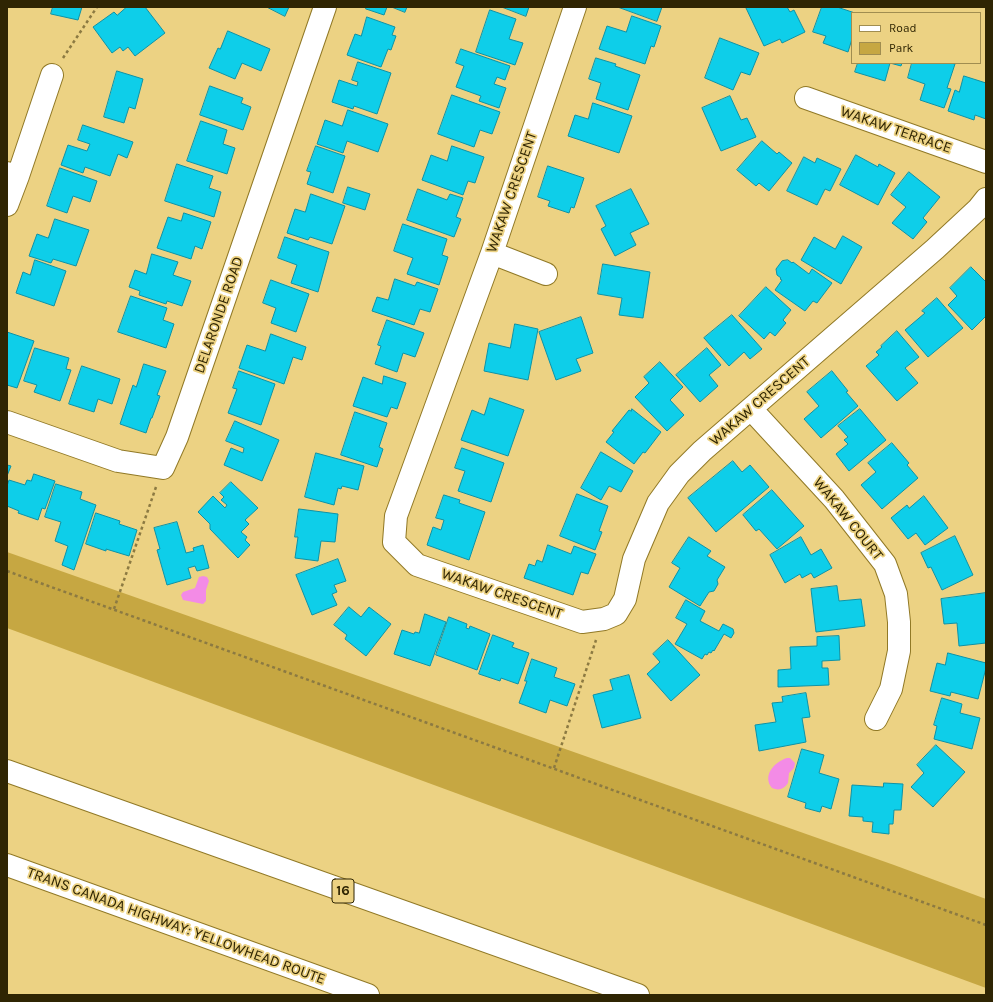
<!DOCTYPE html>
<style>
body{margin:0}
#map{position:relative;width:993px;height:1002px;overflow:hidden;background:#ecd283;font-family:Karla,sans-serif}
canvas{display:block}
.frame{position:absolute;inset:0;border:8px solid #2f2503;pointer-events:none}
.legend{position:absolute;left:851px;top:12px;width:130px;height:52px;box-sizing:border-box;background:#ecd283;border:1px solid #a08d50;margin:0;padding:5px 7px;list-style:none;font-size:12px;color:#2f2503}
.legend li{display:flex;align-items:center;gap:8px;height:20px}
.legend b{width:20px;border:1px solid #a08d50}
</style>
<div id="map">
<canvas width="993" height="1002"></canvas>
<div class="frame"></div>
<ul class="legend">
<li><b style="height:5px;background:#fff"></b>Road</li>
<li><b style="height:11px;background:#c6a742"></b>Park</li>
</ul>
</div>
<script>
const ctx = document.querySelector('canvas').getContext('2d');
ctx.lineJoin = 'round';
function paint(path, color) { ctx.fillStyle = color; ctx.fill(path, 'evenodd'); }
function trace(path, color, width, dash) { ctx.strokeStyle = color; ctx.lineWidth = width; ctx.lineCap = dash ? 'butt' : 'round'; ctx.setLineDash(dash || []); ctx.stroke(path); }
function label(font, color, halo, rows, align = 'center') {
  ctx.font = font + ' Karla,sans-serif'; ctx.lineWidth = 3.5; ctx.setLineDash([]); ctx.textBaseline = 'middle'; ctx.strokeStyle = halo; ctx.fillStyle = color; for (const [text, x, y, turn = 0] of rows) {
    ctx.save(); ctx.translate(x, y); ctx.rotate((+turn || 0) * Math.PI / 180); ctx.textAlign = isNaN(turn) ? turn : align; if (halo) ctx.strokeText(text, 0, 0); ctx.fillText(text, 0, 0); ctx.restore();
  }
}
paint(new Path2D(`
 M7,552l887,313 92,34v89l-979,-360z`), '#c6a742');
paint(new Path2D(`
 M203,576l4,1 2,4 -3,9v11l-3,3 -20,-4 -2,-5 2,-3 12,-4 4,-11z
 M787,758h3l5,5 -1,5 -5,5 -1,10c-4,6 -9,8 -16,5 -10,-12 2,-26 15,-30z`), '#f38be6');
const building = new Path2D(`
 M53,7h29l-4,13 -27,-6z
 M127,7h18l20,26 -30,23 -7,-9 -5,4 -3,-4 -8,6 -19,-26 21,-15 3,3z
 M267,7h22l-4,9z
 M366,7h21l-3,8 -18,-6z
 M392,7h15l-2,5z
 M502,7h27l-3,9z
 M618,7h44l-5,14z
 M747,7h40l3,5 4,-2 11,22 -23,11 -2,-4 -16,7 -18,-38z
 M822,7h15l18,6h-3v26l-4,13 -25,-9 3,-7 -13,-4z
 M490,10l26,9 -7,20 14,4 -8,22 -39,-13z
 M632,16l29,10 -7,21 -3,-1 -6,18 -46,-15 8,-23 19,6z
 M367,17l28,10 -3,8 4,1 -5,14 -3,-1 -7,18 -34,-12 8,-21 6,2z
 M228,31l42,18 -9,22 -19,-8 -7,16 -26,-11 9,-20 2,1z
 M720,38l39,15 -9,22 -9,-3 -8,18 -28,-12z
 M461,49l49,17 -5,14 -8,-3 -3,7 12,4 -7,20 -20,-7 2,-5 -25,-9 8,-21 -8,-3z
 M596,58l20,6 -1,2 25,9 -12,35 -32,-11 5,-16 -12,-4z
 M358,62l33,11 -14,41 -23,-8 -1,3 -21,-7 7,-22 18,6 1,-4 -6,-2z
 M858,63h44l-1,3 -11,-3 -5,18 -30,-9z
 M912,63h39l4,1 -8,24 4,1 -7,19 -24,-8 5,-16 -17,-6z
 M117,71l26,8 -8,30 -6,-2 -5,16 -20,-6z
 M964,76l22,7v36l-11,-4 -1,5 -26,-9 7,-21 4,2z
 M210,86l33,12 -2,5 10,4 -8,23 -43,-15z
 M452,95l48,17 -8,22 -12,-4 -6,17 -36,-13z
 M730,96l11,24 6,-2 9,19 -35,14 -19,-43z
 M593,103l39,13 -13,37 -51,-17 7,-21 13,4z
 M348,110l40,14 -10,28 -31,-11 -4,12 -26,-9 8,-24 17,6z
 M201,121l26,9 -4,14 12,4 -8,26 -40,-13z
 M83,125l50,17 -6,16 -9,-4 -8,22 -25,-9 -2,6 -22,-8 7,-20 19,6 3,-7 -12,-4z
 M762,141l15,13 2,-2 13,11 -23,28 -10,-8 -3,3 -19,-16z
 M316,146l29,10 -12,37 -26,-9 4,-12 -4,-1z
 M452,146l32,11 -9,26 -7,-2 -5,14 -41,-15 9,-25 16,6z
 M856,155l22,12 1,-3 16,9 -17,32 -38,-20z
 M804,157l11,6 2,-5 24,11 -11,22 -5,-2 -8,16 -30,-14z
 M177,164l36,12 -4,12 12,4 -7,25 -49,-16z
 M548,166l36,12 -10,30 -3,-1 -2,6 -21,-7 2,-5 -12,-4z
 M60,168l37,13 -7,21 -17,-6 -6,17 -20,-7z
 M909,172l31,25 -17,21 4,4 -14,17 -21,-16 14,-16 -15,-12z
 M348,187l22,7 -5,16 -22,-7z
 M418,189l29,11 3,-6 13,4 -7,19 5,2 -7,18 -47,-17z
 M631,189l18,35 -19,9 6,12 -21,11 -14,-27 5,-3 -10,-20z
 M311,194l34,12 -13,38 -22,-7 -2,3 -21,-7 8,-24 10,3z
 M184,213l27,9 -9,27 -7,-3 -4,13 -34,-11 11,-31 13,4z
 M55,219l34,11 -13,36 -23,-7 -2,4 -22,-7 8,-22 11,4z
 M403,224l44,15 -5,16 6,2 -9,28 -32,-11 6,-16 -19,-7z
 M843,236l19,11 -21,37 -40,-24 13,-23 21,12z
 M285,237l44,15 -11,40 -27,-9 6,-18 -19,-7z
 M152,254l26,8 -5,13 18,6 -9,25 -15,-5 -1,3 -27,-9 1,-4 -11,-4 6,-17 11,4z
 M35,260l31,11 -12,35 -38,-13 7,-21 7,3z
 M788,260l4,3 1,-1 16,12 3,-5 20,14 -15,20 -4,-2 -8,10 -30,-21 7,-10 -2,-1 1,-1 -4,-3 -1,-6 6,-8z
 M603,264l47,8 -7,46 -24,-3 3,-17 -24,-4z
 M971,267l15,15v34l-14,14 -24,-25 9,-9 -7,-8z
 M395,279l20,7 2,-4 21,7 -8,23 -10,-3 -6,16 -42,-14 5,-14 11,3z
 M271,280l38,14 -13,38 -25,-9 5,-15 -13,-5z
 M766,287l25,23 -8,10 3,3 -11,13 -5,-4 -6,7 -25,-23z
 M131,296l36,12 -4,12 11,4 -8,24 -48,-16z
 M937,298l26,30 -35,29 -23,-27 20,-17 -3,-2z
 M732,315l30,34 -12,10 -6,-7 -15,14 -25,-28z
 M581,317l12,36 -17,6 5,12 -25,9 -17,-48z
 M387,320l37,13 -9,24 -12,-4 -6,19 -22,-8 6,-18 -3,-1z
 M515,324l23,5 -10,51 -44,-9 5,-28 21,5z
 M897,331l22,26 -14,11 13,15 -21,18 -31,-35 13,-11 -3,-3 6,-5 -1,-1z
 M7,332l27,9 -17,47 -10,-3z
 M271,334l35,13 -4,13 -9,-3 -9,27 -45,-16 8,-23 18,6z
 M35,348l34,10 -3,11 5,1 -11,31 -26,-9 3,-7 -13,-4z
 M707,348l14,17 -12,10 9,11 -18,16 -24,-27z
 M660,362l23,25 -13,13 14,15 -17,16 -32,-34 14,-14 -5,-6z
 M144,364l22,7 -9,24 3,1 -8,22h-1l-5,15 -26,-9 13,-39 3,2z
 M82,366l38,13 -8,25 -14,-5 -4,13 -25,-8z
 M239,371l36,13 -14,41 -33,-12 9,-24 -4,-1z
 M832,371l16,20 -2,1 12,14 -37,32 -17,-19 15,-13 -12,-14z
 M384,376l22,7 -9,26 -6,-2 -4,10 -34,-11 10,-29 19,7z
 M490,398l34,12 -16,46 -47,-16 11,-30 12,5z
 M632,409l29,23 -16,21 -2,-1 -9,12 -28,-22 8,-10 -2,-1 17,-21 2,1z
 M860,409l26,31 -37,31 -13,-17 12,-10 -4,-4 4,-3 -10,-11z
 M355,412l32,11 -8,24 4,2 -6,18 -36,-12z
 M235,421l44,19 -17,41 -38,-16 7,-17 12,5 1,-5 -18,-7z
 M892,443l17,20 -2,2 11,13 -36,31 -21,-24 15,-13 -8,-9z
 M462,448l42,15 -13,39 -33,-11 7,-20 -10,-3z
 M601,452l32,19 -12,21 -12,-6 -8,14 -20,-12z
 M316,453l48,13 -6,24 -16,-4 -1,3 -3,-1 -4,17 -29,-8z
 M733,461l9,11 8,-7 19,22 -53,45 -28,-34z
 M7,465l4,1 -4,10z
 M34,474l21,7 -10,28 -3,-1 -4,12 -20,-7 1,-2 -12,-5v-20l2,-6 16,5 2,-5 4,1z
 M231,482l27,26 -13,12 4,4 -8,8 6,5 -2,3 5,5 -12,13 -28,-29v-5l-12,-12 15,-16 12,12 2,-3 -6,-5 3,-3 -4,-4z
 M56,484l26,8 -2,7 16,6 -22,65 -12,-5 6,-19 -13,-5 6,-19 -16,-5z
 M772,490l32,36 -27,23 -18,-20 -3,2 -13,-16z
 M577,494l31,12 -9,25 3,1 -7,18 -35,-14z
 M444,495l16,5 -1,3 26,9 -16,48 -42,-15 6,-18 8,3 3,-10 -8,-2z
 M924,496l24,32 -23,17 -9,-12 -8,6 -17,-21 16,-13 2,3z
 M299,509l39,5 -3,28 -14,-1 -3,20 -23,-3 3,-21h-3z
 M96,513l24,8 -1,3 18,6 -8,26 -23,-7v2l-20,-7z
 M177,522l9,31 8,-2 -1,-3 10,-3 6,23 -12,3 -2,-5 -7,2 3,10 -24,7 -10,-35 3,-1 -6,-21z
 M955,536l18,39 -31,15 -11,-23 -3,1 -7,-15z
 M689,537l22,14 -4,5 18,11 -8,13 1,4 -4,7 -5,1 -9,14 -31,-19 11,-19 -8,-5z
 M801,537l10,18 10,-6 11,19 -18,10 -3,-5 -9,5 -2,-4 -15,9 -15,-28z
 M548,545l23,9 3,-8 22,8 -8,20 -7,-2 -8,23 -49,-17 5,-14 6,2 2,-6 5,2z
 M338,559l8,22 -12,4 3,7 -5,2 5,11 -25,10 -16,-40z
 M837,586l2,15 22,-2 4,27 -49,6 -5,-43z
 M986,593v50l-27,3 -2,-23 -13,1 -3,-25z
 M686,600l19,11 -5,10 19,10 4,-7 10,5 1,4 -3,5 -7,-4 -10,17 -1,-1 -2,3 -2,-1 -2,3 -2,-1 -3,5 -27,-15 12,-20 -11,-6z
 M349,607l12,10 8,-10 22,17 -25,32 -21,-17 2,-4 -13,-10z
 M425,614l21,8 -16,44 -36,-12 8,-24 12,4 1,-2 4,1z
 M449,617l18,7 -1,4 3,1 1,-3 20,8 -13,36 -41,-15z
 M493,635l21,8 -2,4 17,6 -11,31 -17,-6 -1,3 -21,-7z
 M839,636l1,24 -18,1v7h6l1,17 -51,2v-17l13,-1 -1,-22 27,-1v-9z
 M668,640l32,35 -29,26 -24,-27 13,-12 -7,-8z
 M948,653l38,10v5l-8,31 -27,-7 -1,4 -20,-5 7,-28 8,2z
 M532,659l25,9 -3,9 21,7 -8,22 -17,-6 -4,13 -27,-10 8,-22h-2z
 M629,675l12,43 -39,10 -9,-33 20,-5 -3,-10z
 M806,693l4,24 -8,1 4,24 -47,9 -4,-26 21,-3 -4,-19 11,-1 -1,-5z
 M942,698l20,6 -2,9 20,5 -8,31 -38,-10 3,-13 -3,-1z
 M936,745l29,27 -32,35 -22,-20 13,-14 -7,-8z
 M802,749l22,6 -5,18 20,6 -8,30 -9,-3 -2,6 -15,-4 1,-5 -18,-6z
 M884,783l19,1 -2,26h-7l-1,14h-4v10l-17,-2 1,-10 -10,-1v-4l-14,-1 3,-31 31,2z`);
paint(building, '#0ecee9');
trace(building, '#0e92a6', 1);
const minor = new Path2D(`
 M575,7l-83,246 -96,263 -2,26 23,23 165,57 22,-3 12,-5 9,-15 9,-40 24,-56 21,-29 23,-23 233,-202 43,-40 8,-10
 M806,98l180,64
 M7,173l11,3 -11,29
 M18,176l34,-101
 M492,253l54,21
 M751,409l83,90 51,65 11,30 3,28v29l-8,38 -15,30
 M7,422l111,39 45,7 14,-31 148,-430`);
const highway = new Path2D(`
 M7,771l631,224
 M7,865l361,130`);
trace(minor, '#917926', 24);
trace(highway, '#917926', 24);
trace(new Path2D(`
 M63,58l34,-51
 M7,571l979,354
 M114,609l42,-122
 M554,768l42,-128`), '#8c7a42', 2.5, [3, 3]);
trace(minor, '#fff', 22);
trace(highway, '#fff', 22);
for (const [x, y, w] of [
 [343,891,22]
]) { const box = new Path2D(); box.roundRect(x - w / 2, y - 12, w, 24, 3); ctx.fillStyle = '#ecd283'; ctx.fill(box); trace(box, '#2f2503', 1); }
label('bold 14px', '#2f2503', null, [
 ["16",343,891]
]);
label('15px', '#2f2503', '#ecd283', [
 ["WAKAW TERRACE",896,130,19],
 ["WAKAW CRESCENT",512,192,-71],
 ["DELARONDE ROAD",219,315,-71],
 ["WAKAW CRESCENT",760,401,-41],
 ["WAKAW COURT",848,519,51],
 ["WAKAW CRESCENT",502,594,19],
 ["TRANS CANADA HIGHWAY: YELLOWHEAD ROUTE",176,926,20]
]);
</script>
